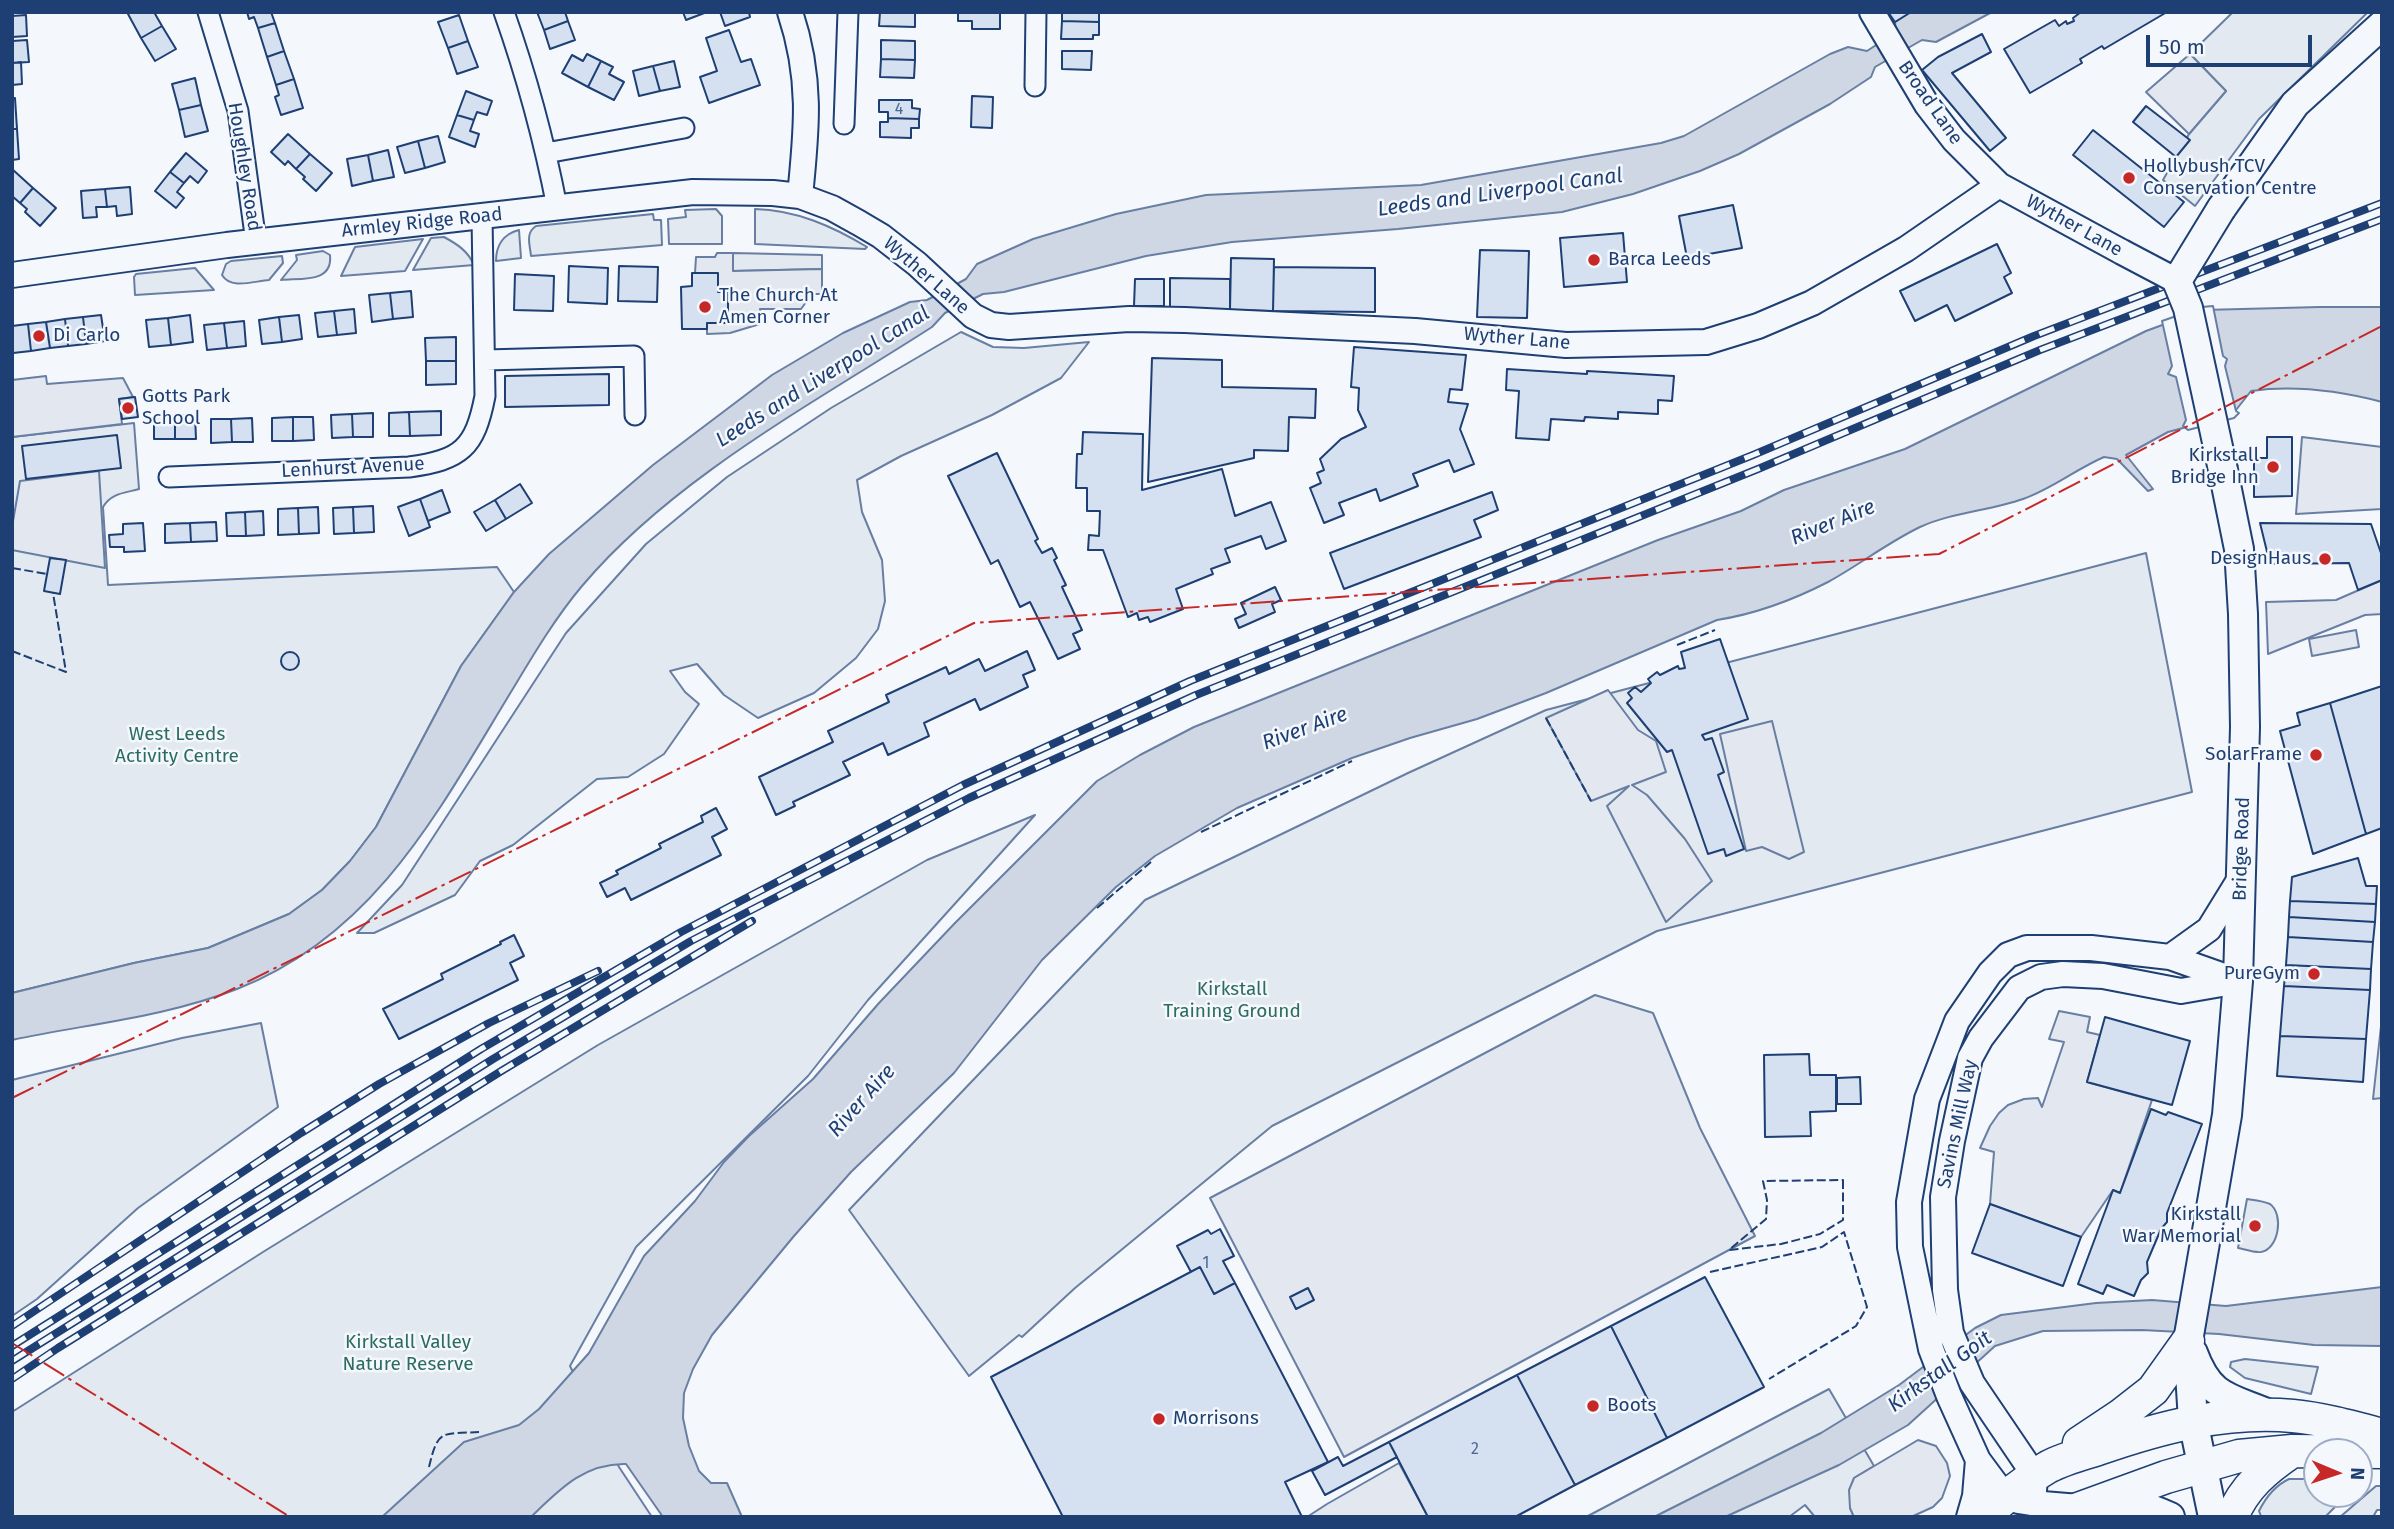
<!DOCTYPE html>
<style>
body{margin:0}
#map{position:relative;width:2394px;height:1529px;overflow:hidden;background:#f4f7fb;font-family:"Fira Sans",sans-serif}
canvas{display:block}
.frame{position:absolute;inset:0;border:14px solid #1d3f73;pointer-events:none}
.north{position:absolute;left:2303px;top:1438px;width:70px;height:70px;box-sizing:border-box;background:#f4f7fb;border:2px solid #9eadc5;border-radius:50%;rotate:92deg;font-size:19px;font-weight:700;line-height:28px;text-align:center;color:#1d3f73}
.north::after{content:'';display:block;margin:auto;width:24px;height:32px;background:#c62828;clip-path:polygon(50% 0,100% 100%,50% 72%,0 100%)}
.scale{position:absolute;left:2146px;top:35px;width:166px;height:32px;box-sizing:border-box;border:4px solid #1d3f73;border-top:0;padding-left:9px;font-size:21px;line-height:24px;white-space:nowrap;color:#1d3f73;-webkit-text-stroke:5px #f4f7fb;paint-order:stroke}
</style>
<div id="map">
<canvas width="2394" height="1529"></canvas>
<div class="frame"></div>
<div class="north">N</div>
<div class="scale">50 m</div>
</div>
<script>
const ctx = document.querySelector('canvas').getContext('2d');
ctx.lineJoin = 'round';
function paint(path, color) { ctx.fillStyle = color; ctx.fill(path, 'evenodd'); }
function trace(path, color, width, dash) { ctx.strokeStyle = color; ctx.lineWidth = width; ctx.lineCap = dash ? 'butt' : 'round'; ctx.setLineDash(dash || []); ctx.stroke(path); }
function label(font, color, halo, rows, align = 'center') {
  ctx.font = font + ' "Fira Sans",sans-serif'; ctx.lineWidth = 5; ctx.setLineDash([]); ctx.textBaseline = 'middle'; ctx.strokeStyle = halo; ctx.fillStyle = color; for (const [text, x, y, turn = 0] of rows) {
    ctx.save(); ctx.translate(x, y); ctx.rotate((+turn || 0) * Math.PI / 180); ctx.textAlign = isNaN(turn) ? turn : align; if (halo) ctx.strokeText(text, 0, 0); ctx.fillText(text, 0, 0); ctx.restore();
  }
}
const green = new Path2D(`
 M2233,12h135l-109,107 -64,87 -32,-26 26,-46 37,-43 -36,-37z
 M716,209l6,7v28h-53l-1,-25 18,-2 -1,-7z
 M755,209c41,1 77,17 112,38l-2,2 -110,-5z
 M653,214l1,6h7l1,25 -131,11c-1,-11 -6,-23 5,-30z
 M519,230l2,28 -25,3c0,-15 7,-27 23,-31z
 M444,237c13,7 24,14 30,28l-61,5 18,-32z
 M423,239l-18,32 -64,5 14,-29z
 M323,251l7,4c3,28 -28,23 -49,25l16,-20 -1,-5z
 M733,253l89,2v14l-89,2z
 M282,256l1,7 -14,17c-15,1 -38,10 -47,-5l4,-11 5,-3z
 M195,268l19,22 -79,5 -1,-18 2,-3z
 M961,332l32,15 31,1 65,-6 -28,36 -69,37 -91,41 -44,24 5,32 20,48 3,41 -7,28 -22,29 -42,35 -56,25 -34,-23 -27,-31 -27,7 15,21 14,12 -35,50 -36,23 -31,2 -84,66 -33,16 -25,34 -81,38h-17l45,-48 164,-252 80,-89 81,-67 104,-69z
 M134,423l5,66c-14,4 -28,4 -36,18l5,78 389,-18 17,25 -53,74 -85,161 -26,34 -28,29 -33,24 -81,34 -74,15 -122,30v-556z
 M2146,553l46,239 -535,139 -385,195 -197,162 -53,49 -3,-2 -50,41 -120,-166 296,-310 263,-127 138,-63z
 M1035,815l-167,185 -60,76 -172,171 -66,119 49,101 33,50h-640v-105l251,-160 335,-207 329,-185z
 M261,1023l17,84 -140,101 -101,91 -25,17v-236l170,-42z
 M2247,1199c7,1 17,2 23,5 14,10 9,45 -9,48 -7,1 -17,-3 -23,-4z
 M2245,1359l73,8 -7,27 -66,-16 -15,-11 1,-5z
 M1829,1389l45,77 -20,12 -4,30 4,9h-39l-10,-12 -16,12h-203z
 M2289,1479h28v15h31l-23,23 -64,-1 -2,-5c7,-14 17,-26 30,-32z
 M2376,1486h6v24h-5l-4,7h-33z`);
paint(green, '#e3e9f0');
trace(green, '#687fa3', 2);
const parking = new Path2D(`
 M2190,54l36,37 -37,43 -43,-42z
 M717,253h16v18l89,-2v25h-10l-11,15h-41v15l-30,9 -23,1v-11h21v-31h-10l-1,-19h-22l1,-16h19z
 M46,376l1,8 76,-6 10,19 -14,2 3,25 -110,13v-57z
 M2302,437l80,10v62l-86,5z
 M99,471l6,97 -93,-18v-23l8,-46z
 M2382,580v34l-17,1 -97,39 -2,-52 70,-2z
 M2356,630l3,17 -47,9 -3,-17z
 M1608,690l30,40 18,11 10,31 -34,13 15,10 38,44 27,42 -46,41 -59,-116 22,-20 -38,15 -45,-83z
 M1772,721l32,131 -15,7 -27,-12 -16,4 -26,-117z
 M1595,995l58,18 47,115 55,108 -411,221 -134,-259z
 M2059,1011l31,6 -3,15 13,3 -13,47 65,18 -32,93 -7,-3 -32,47 -91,-33 4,-52 -14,-4 10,-22 9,-13 9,-8 16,-6 14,-1 4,9 22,-65 -15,-3z
 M2382,1017v81l-9,1z
 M1918,1440l18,6 11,17 3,13 -8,22 -9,9 -22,10h-57l-4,-9 -1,-18 5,-12z
 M1399,1463l29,54h-121l20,-13z`);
paint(parking, '#e3e8f0');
trace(parking, '#687fa3', 2);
const water = new Path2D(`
 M1911,12h81l-56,30 -14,-2 -47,27 -4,10 -41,27 -91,50 -39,17 -67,23 -71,18 -164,17 -166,13 -86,14 -142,36 -21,2 -38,19 -13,14c-118,76 -259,151 -350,259 -26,31 -47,66 -68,101 -74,121 -137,247 -277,302 -71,28 -150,35 -225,51v-47l122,-30 74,-15 81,-34 33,-24 28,-29 26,-34 85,-161 53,-74 35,-38 104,-89 119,-90 71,-42 67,-31 17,-2 39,-21 11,-15 56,-25 83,-25 90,-19 215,-10 240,-42 23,-7 146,-82 18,-7 19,4 29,-19 -1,-10z
 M2320,307h62v95c-42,-11 -88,-17 -131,-11l-19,24 -64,17 -42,23 27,34 -5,2 -31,-32 -13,-2c-28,12 -52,32 -81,42 -34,12 -70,13 -103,28 -33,16 -61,38 -92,55 -35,18 -73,32 -111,38l-171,73 -69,26 -67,19 -58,20 -115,50 -82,48 -39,31 -74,73 -88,113 -103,99 -57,64 -82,99 -19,34 -9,24 -1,25 6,28 10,25 12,12h16l15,34h-79l-37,-53c-42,-1 -67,26 -95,53h-149l82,-75 55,-17 20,-16 50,-56 55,-97 51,-55 29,-39 25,-26 64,-57 66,-76 76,-80 142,-142 43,-26 54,-28 464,-187 83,-29 43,-21 121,-41 241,-118 57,-21z
 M2382,1287v59l-68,-1 -95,-11 -77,-4 -99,1 -48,15 -87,79 -69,40 -114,52h-71l167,-84 78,-48 76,-57 26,-13 95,-12 56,-3 74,6z`);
paint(water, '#cfd7e4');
trace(water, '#687fa3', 2);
const pier = new Path2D(`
 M2213,306l10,50 4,3 -2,7 11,45 3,2 -5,5 -46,12 -5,-4 3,-6 -10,-43 -8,-3 4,-8 -10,-45 40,-14z`);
paint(pier, '#f4f7fb');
trace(pier, '#687fa3', 2);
const building = new Path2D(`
 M131,12h23l8,14 -21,12 -13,-24z
 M247,12h24l4,11 -17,5 -4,-11 -5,2z
 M537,12h28l3,9 -24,9z
 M683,12h24l-21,8z
 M720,12h29l1,5 -25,9z
 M880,12h35v15l-36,-1z
 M958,12h42v17h-28v-8h-14z
 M1062,12h37v10l-37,-1z
 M1888,12h23l-16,10z
 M2081,12h86l-63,37 -2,-3 -22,13 2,4 -52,30 -26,-44 51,-29 4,6 7,-5 1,3 7,-3 -1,-3z
 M26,15l1,21 -15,1v-21z
 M459,15l9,26 -20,7 -10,-26z
 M568,21l7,19 -25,9 -6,-19z
 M1062,21l37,1v13h-6v4h-32z
 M275,23l9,28 -17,6 -9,-29z
 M162,26l14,23 -21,12 -14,-23z
 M729,30l12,32 10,-3 9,26 -51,18 -9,-26 17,-6 -11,-33z
 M1982,34l9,18 -39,21 54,65 -16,13 -68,-81 16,-13z
 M27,40l2,22 -17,1v-22z
 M881,40l34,1v19l-34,-1z
 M468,41l10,26 -21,7 -9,-26z
 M284,51l10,28 -18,6 -9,-28z
 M1062,51h30l-1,19 -29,-1z
 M587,54l14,7 -13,26 -26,-14 10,-18 11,6z
 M881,59l34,1 -1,18 -34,-1z
 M601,61l12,6 -4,7 15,8 -10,18 -26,-13z
 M674,61l6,26 -20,4 -7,-25z
 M21,62l1,22 -10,1v-22z
 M653,66l7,25 -21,5 -6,-25z
 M195,78l6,27 -22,5 -7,-26z
 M294,79l9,29 -22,7 -6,-18 4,-2 -3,-10z
 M466,91l26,10 -5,14 -10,-3 -3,8 -17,-5z
 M972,96l21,1 -1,31 -21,-1z
 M12,98h3l2,31h-5z
 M879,100h33v8l8,1 -1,10 -31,-1v-6h-9z
 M201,105l7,26 -23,6 -6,-27z
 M2146,106l44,34 -14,17 -43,-35z
 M457,115l17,5 -4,11 9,3 -4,13 -26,-10z
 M888,118l31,1v9h-8v10l-31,-1v-15h8z
 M12,129h5l2,30 -7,1z
 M2093,130l91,72 -20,25 -91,-72z
 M288,134l22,20 -14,15 -8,-8 -3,4 -14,-13z
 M438,136l7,26 -20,6 -7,-27z
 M418,141l7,27 -20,5 -8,-26z
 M388,150l6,27 -21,4 -5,-26z
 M186,153l21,18 -9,12 -8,-7 -6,7 -14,-11z
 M310,154l22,19 -16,18 -13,-12 2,-2 -9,-8z
 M368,155l5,26 -21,5 -5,-27z
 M12,169l21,19 -13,15 -8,-7z
 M170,172l14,11 -7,9 7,6 -8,10 -21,-17z
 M130,187l2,27 -15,2 -1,-10 -9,1 -2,-18z
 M33,188l23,20 -16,18 -15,-14 2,-3 -7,-6z
 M105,189l2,18h-11l1,10 -14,1 -2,-27z
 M1733,205l9,43 -55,10 -8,-42z
 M1623,233l4,49 -63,5 -4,-49z
 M1997,244l14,29 -7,4 8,16 -57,28 -8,-16 -32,16 -15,-30z
 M1480,250l49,1 -2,67 -50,-1z
 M1231,258l43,1 -1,52 -43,-1z
 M569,266l39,2 -1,36 -39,-2z
 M619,266l39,1 -1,35 -39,-1z
 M1274,267l101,1v44l-102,-1z
 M692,273h26v19h10v31h-21v6h-25l-1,-42 11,-1z
 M515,274l39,2 -1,35 -39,-1z
 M1170,278l60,1v31l-60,-1z
 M1135,279h29v27h-30z
 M411,291l2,26 -20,2 -3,-26z
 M390,293l3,26 -21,3 -3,-27z
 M354,309l2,24 -19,2 -3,-24z
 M334,311l3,24 -19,2 -3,-24z
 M101,315l4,26 -19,3 -3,-27z
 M190,315l3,27 -22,3 -3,-27z
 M299,315l3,24 -20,3 -3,-25z
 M83,317l3,27 -18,2 -3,-27z
 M279,317l3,25 -20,2 -3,-24z
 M168,318l3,27 -22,2 -3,-27z
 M65,319l3,27 -18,2 -4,-26z
 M244,321l2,25 -19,2 -3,-25z
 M46,322l4,26 -19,3 -3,-27z
 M224,323l3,25 -20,2 -3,-25z
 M28,324l3,27 -18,2 -1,-27z
 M456,337v24h-30l-1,-23z
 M1354,347l112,8 -4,35 -12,-1 -2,13 20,2 -8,25 14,35 -20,8 -5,-12 -36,14 5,12 -38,15 -4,-12 -37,14 5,12 -20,8 -14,-35 11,-5 -4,-10 7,-3 -4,-11 21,-20 25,-12 -8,-17 1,-22 -8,-1z
 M1152,358l70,2v27l94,2 -1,29 -26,-1 -1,34 -34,-1v8l-106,24z
 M426,361h30v23l-30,1z
 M1507,369l80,5v-3l87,5 -2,25 -14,-1v14l-40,-2v7l-33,-2 -1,4 -33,-2 -2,21 -33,-2 3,-47 -13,-1z
 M609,374v31l-104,2v-31z
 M135,397l3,20 -16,2 -3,-20z
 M441,411v24l-31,1 -1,-24z
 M409,412l1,24h-21v-23z
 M373,413v24h-20l-1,-23z
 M352,414l1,23 -21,1 -1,-23z
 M175,415h20l1,24h-21z
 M175,415v24h-21v-23z
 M293,417v24h-21v-23z
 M293,417h20l1,23 -21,1z
 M252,418l1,24h-21l-1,-23z
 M211,419h20l1,23 -21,1z
 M1083,432l60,2 -1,56 80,-21 13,47 36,-14 15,39 -20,8 -5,-13 -36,13 5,13 -19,7 2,5 -37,15 7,20 -33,13 -2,-5 -9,3 -2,-7 -9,4 -25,-67h-15l1,-15 10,1 1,-25h-13v-23h-11l1,-34h5z
 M117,435l4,33 -95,11 -4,-33z
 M2267,437h25v59l-38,1v-39h13z
 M997,453l41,86 -3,2 7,12 10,-5 5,10 -3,2 12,25 -4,2 20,43 -9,4 7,15 -22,10 -28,-57 -10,5 -22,-47 -7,4 -43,-88z
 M520,484l12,19 -26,16 -11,-19z
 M442,490l8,22 -22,9 -8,-22z
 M1492,492l6,18 -24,10 7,17 -137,52 -14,-36z
 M420,499l10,28 -21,9 -11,-29z
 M495,500l11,19 -20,12 -12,-19z
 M373,506l1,26 -20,1 -1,-26z
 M318,507l1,26 -20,1 -1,-26z
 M353,507l1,26 -20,1 -1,-26z
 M298,508l1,26 -21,1v-26z
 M263,511l1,24 -18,1 -1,-24z
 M245,512l1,24h-19l-1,-23z
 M216,522l1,19 -26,1 -1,-19z
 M143,523l2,28 -21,1v-5h-14l-1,-12 14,-1v-10z
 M190,523l1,19 -26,1v-19z
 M2260,523l111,1 11,32v24l-24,10 -9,-27 -79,1z
 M50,558l16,2 -6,34 -16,-3z
 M1275,587l6,13 -9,4 3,8 -36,16 -4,-9 11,-5 -5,-11z
 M1720,639l28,80 -46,16 3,5 7,-2 12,34 -6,3 26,74 -18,7 -2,-7 -16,5 -36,-104 -5,2 -40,-49 5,-5 -4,-5 7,-6 6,5 10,-9 -3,-4 9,-7 3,3 18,-9 1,3 6,-1 -4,-16z
 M1027,651l8,19 -12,5 5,12 -48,23 -5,-11 -51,24 5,13 -41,19 -5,-12 -40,19 7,13 -57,27 2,4 -19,9 -17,-38 74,-35 -5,-11 61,-29 -3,-7 60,-28 3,7 30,-15 6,12z
 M281 661a9 9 0 1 1 18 0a9 9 0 1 1-18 0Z
 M2382,686v142l-16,6 -36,-131z
 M2330,703l36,131 -53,20 -33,-123 20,-6 -3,-12z
 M716,808l11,21 -15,8 9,18 -90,45 -6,-12 -18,9 -7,-14 18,-9 -2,-3 45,-23 -2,-4 44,-22 -2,-6z
 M2358,858l8,28h11l-1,18 -86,-3 2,-24z
 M2290,901l86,3 -1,18 -86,-5z
 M2289,917l86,5 -2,20 -85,-5z
 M514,935l10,21 -14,7 8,17 -119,59 -16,-30 60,-30 -2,-5 60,-30 -1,-2z
 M2288,937l85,5 -2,27 -85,-4z
 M2286,965l85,4 -1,21 -86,-4z
 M2284,986l86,4 -4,49 -86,-3z
 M2105,1017l85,24 -18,64 -85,-23z
 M2280,1036l86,3 -3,43 -86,-6z
 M1809,1054l1,21h26v36l-26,1 1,24 -46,1 -1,-82z
 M1860,1077l1,27h-24v-26z
 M2151,1109l15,6 2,-3 34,12 -35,89v9l-6,7 -14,33 1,11 -7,7 -7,16 -27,-11 -4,9 -25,-10 35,-94 7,3z
 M1990,1204l91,33 -18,49 -91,-33z
 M1220,1229l14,27 -11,5 12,22 -21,11 -14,-27 -9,5 -14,-26 31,-16 3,4z
 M1200,1267l14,27 21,-11 93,179 -43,20 17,35h-239l-72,-140z
 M1705,1277l59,110 -97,51 -56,-112z
 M1308,1288l6,12 -18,9 -6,-12z
 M1611,1326l56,112 -92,47 -58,-110z
 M1517,1375l58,110 -60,32h-87l-39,-75z
 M1389,1442l8,15 -72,38 -13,-24 26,-14 5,9z`);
paint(building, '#d5e0f0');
trace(building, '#1d3f73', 2);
const minor = new Path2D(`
 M208,12l30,99 18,131
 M504,12c23,65 40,128 53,195
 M1035,86l1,-74
 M844,124l4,-112
 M546,153l138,-25
 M486,360l148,-4 1,59
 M169,477l240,-10c52,-7 66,-19 76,-71l-3,-179`);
const tertiary = new Path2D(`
 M790,12c22,66 17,116 10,184
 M1872,12l55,93 27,35 45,45 123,67
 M12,275l215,-30 466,-53 80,1 27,3 32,12 27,15 22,13 36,28 56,52 18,9 18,2 120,-8 56,1 230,11 151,14 140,-3 52,-16 54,-23 94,-54 93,-64
 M2170,957l39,-28 32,-52
 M2034,1491l1,-15 -63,-93 -21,-50 -6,-43 -2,-93 9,-56 18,-83 11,-20 38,-50 22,-11 22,-3 40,2 78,15 52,-9
 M2079,1507l-48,-4 -13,-2 -11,-6 -9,-8 -20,-27 -29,-64 -18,-47 -21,-102 -1,-45 18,-103 30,-78 33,-48 18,-18 19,-7h64l79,9 68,24
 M1969,1517l6,-21 3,-36`);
const secondary = new Path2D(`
 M2221,209l74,-105 87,-79
 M2193,1353c17,46 36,44 76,61
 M2099,1501c25,0 48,5 71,16
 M2213,1517l-20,-96 -5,-80 39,-226 11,-134 7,-254 -2,-113 -4,-65 -16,-79`);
const primary = new Path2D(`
 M2079,1443l42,-28 32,-25 35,-49
 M1985,1517c19,-20 39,-36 63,-50 15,-8 34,-13 50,-18 63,-22 128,-39 195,-33 30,3 59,11 89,19
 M2056,1517l110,-40 73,-21 53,-5 90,1
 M2232,1517c12,-30 34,-48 59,-65`);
trace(minor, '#1d3f73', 23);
trace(tertiary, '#1d3f73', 28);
trace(secondary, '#1d3f73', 32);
trace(primary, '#1d3f73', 35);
trace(minor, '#f4f7fb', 19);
trace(tertiary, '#f4f7fb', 24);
trace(secondary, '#f4f7fb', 28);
trace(primary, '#f4f7fb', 32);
const rail = new Path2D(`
 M12,1326l289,-193 78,-49 110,-61 109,-52
 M12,1346l469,-297 200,-117 282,-147 227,-104 563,-226 281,-119 348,-133
 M12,1361l481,-302 198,-118 278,-143 227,-103 562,-226 282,-119 342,-131
 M12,1379l46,-31 445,-278 249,-149`);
trace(rail, '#1d3f73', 8);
trace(rail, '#f4f7fb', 5, [16]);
const tertiaryBridge = new Path2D(`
 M2122,252l55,29`);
const secondaryBridge = new Path2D(`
 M2221,209l-44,72 11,27 35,162`);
trace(tertiaryBridge, '#1d3f73', 28, []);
trace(secondaryBridge, '#1d3f73', 32, []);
trace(tertiaryBridge, '#f4f7fb', 24);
trace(secondaryBridge, '#f4f7fb', 28);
trace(new Path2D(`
 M12,502h1
 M12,568l35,6
 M1677,645l38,-15
 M12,651l54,21 -13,-79
 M1546,718l45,83
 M1201,832l151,-71
 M1097,908l54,-46
 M1843,1180v40l-23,14 -39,10 -52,6 37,-31 1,-19 -4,-19z
 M1710,1272l112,-25 22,-15 23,75 -11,19 -87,53
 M429,1467c9,-38 12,-33 50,-35`), '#1d3f73', 2, [9, 3.5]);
trace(new Path2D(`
 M12,1098l962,-475 965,-69 443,-228
 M12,1343l278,174`), '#c62828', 2, [24, 5, 3.5, 5]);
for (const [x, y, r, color] of [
 [2129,178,7,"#c62828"],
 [1594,260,7,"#c62828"],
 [705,307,7,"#c62828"],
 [39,336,7,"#c62828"],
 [128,408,7,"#c62828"],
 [2273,467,7,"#c62828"],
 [2325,559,7,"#c62828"],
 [2316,755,7,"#c62828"],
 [2314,974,7,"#c62828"],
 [2255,1226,7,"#c62828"],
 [1593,1406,7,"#c62828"],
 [1159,1419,7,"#c62828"]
]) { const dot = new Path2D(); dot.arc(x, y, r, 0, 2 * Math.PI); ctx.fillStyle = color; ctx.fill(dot); trace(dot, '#f4f7fb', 2.5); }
label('16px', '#4b6792', null, [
 ["4",899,110],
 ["1",1206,1264],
 ["2",1475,1450]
]);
label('19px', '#1d3f73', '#f4f7fb', [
 ["Broad Lane",1930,103,55],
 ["Houghley Road",244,167,81],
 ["Armley Ridge Road",422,223,-6],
 ["Wyther Lane",2074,226,29],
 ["Wyther Lane",926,276,41],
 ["Wyther Lane",1517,339,5],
 ["Lenhurst Avenue",353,468,-3],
 ["Bridge Road",2242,849,-88],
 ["Savins Mill Way",1958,1124,-78]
]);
label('19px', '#1d3f73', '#f4f7fb', [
 ["Hollybush TCV",2143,167],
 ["Conservation Centre",2143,189],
 ["Barca Leeds",1608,260],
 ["The Church At",719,296],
 ["Amen Corner",719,318],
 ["Di Carlo",53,336],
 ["Gotts Park",142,397],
 ["School",142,419],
 ["Kirkstall",2259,456,"right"],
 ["Bridge Inn",2259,478,"right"],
 ["DesignHaus",2311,559,"right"],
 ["SolarFrame",2302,755,"right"],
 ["PureGym",2300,974,"right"],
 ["Kirkstall",2241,1215,"right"],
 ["War Memorial",2241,1237,"right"],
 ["Boots",1607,1406],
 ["Morrisons",1173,1419]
], 'left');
label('19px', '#2c6c60', '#f4f7fb', [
 ["West Leeds",177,735],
 ["Activity Centre",177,757],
 ["Kirkstall",1232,990],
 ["Training Ground",1232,1012],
 ["Kirkstall Valley",408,1343],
 ["Nature Reserve",408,1365]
]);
label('italic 21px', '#1d3f73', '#f4f7fb', [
 ["Leeds and Liverpool Canal",1500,193,-8],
 ["Leeds and Liverpool Canal",823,377,-32],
 ["River Aire",1833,523,-22],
 ["River Aire",1305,729,-20],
 ["River Aire",862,1101,-48],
 ["Kirkstall Goit",1940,1372,-36]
]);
</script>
